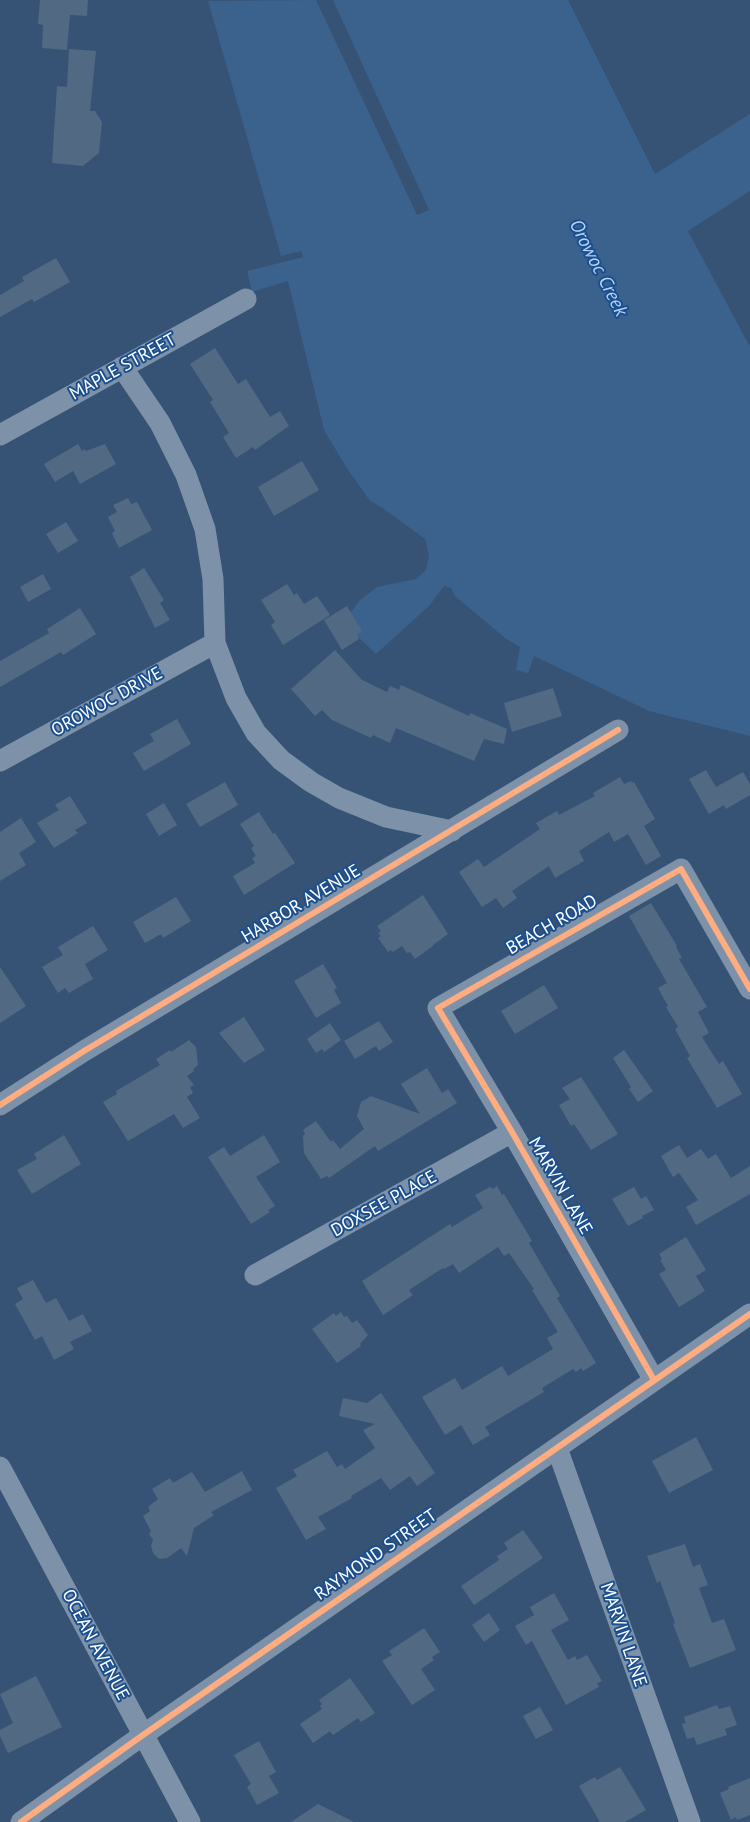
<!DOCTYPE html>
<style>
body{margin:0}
canvas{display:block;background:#365274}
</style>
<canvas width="750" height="1822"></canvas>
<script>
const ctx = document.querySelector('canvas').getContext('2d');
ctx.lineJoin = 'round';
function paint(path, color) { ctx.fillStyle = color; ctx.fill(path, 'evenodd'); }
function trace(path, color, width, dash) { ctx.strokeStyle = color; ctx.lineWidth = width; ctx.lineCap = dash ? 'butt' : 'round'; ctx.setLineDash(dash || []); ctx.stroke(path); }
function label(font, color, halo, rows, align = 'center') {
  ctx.font = font + ' "PT Sans",sans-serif'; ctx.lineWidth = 4; ctx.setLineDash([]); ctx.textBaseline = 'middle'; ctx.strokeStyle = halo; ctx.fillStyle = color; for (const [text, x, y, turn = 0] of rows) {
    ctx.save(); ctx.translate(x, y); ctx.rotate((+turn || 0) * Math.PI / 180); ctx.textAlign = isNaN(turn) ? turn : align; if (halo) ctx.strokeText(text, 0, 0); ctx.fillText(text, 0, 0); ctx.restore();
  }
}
paint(new Path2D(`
 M316,0l101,215 12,-5 -96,-210h235l87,174 95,-60v77l-62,40 62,116v389l-101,-25 -115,-55 -6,17 -12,-3 4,-23 -15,-9 -50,-42 -4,-8 -7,-2 -15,20 -53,48 -19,-18 -8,-21 10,-14 18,-14 39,-8 10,-9 3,-15 -4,-16 -41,-30 -14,-8 -24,-34 -22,-37 -36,-149 -36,11 -5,-21 56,-14 -2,-6 -20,5 -73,-255z`), '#3b618d');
paint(new Path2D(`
 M40,0h48l-1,16 -17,-1 -3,35 -25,-2 1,-23 -5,-1z
 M69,49l27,2 -6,60h5l7,11 -3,31 -16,13 -31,-3 5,-77 10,1z
 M56,258l14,24 -36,20 -2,-3 -32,18v-22l24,-14 -2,-4z
 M215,348l23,36 8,-5 24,38 10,-6 9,15 -34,24 -2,-3 -17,11 -13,-21 6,-4 -19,-31 3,-2 -23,-36z
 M78,444l4,7 3,-2 1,2 19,-7 11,20 -36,20 -7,-13 -18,11 -11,-18z
 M302,461l17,29 -45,26 -16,-29z
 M128,498l3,6 6,-2 15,28 -33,18 -7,-15 3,-2 -7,-14 9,-5 -4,-7z
 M66,522l12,19 -20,12 -12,-19z
 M144,568l20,32 -4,3 10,17 -15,8 -25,-51z
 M43,574l8,15 -23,13 -8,-15z
 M287,584l7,11 3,-2 7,11 13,-8 13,19 -47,30 -12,-20 4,-3 -14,-22z
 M347,606l15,25 -5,4 2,4 -17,11 -18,-30z
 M80,608l16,26 -33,21 -2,-3 -61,35v-26l49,-28 -2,-4z
 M335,650l27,30 25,12 3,-6 9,4 2,-5 68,31 1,-3 37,16 -3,15 -20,-5 -10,22 -78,-33 -6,15 -17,-8 -2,3 -39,-18 -10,-10 -7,6 -24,-27z
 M553,688l9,28 -50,16 -8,-29z
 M177,719l14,25 -47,27 -11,-18 21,-12 -4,-7z
 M706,770l10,17 27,-15 7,12v11l-24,14 -2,-4 -15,9 -20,-35z
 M620,777l4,7 7,-3 1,2 2,-1 21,37 -11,7 17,30 -15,9 -18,-31 -14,8 -5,-10 -30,19 5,10 -29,17 -6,-12 -37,25 5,7 -14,10 -7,-10 -14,9 -23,-35 19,-13 6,8 56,-38 -4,-6 21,-12 2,4 36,-19 -2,-3z
 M225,782l13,23 -38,22 -14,-23z
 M70,796l17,27 -12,7 3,3 -24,15 -17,-25 22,-13 -4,-5z
 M164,803l13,22 -18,11 -13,-22z
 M259,812l14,22 2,-1 20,30 -51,32 -11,-19 22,-13 -3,-5 4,-2 -5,-8 3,-2 -14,-22z
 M21,818l15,24 -17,11 7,12 -26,16v-49z
 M423,895l25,39 -15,11v1l-18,13 -5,-7 -3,1 -5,-7 -9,6 -2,-2 -3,2 -10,-14 3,-2 -3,-3 3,-2 -4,-5z
 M176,897l15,24 -28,17 -2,-4 -16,9 -12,-21z
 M651,903l26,43 -1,1 6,11 -3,1 28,48 -9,5 11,21 -7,4 17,27 4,-3 19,33 -25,14 -30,-50 3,-2 -15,-27 3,-2 -12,-20 2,-1 -10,-18 9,-5 -38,-67z
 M93,926l15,24 -23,14 8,15 -24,14 -4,-5 -7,5 -16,-26 21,-12 -5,-8z
 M323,964l14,24 -3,2 7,13 -25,15 -22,-37z
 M0,967l26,39 -26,17z
 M544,985l14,23 -43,26 -14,-23z
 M244,1017l21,33 -21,13 -25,-30z
 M379,1021l14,21 -14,9 -3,-5 -21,13 -11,-18z
 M330,1023l11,17 -17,12 -2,-3 -6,4 -9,-14z
 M189,1040l7,7 2,18 -5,4 1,2 -7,5 7,9 -4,2 3,6 -6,4 13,21 -17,10 -9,-14 -46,27 -25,-39 14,-8 -1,-3 44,-26 -4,-6 14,-9 1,2z
 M624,1050l29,41 -15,11 -9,-13 2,-2 -18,-29z
 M427,1068l15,25 6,-4 9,14 -79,48 -3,-5 -46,32 -2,-2 -6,3 -17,-26 -1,-17 2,-2 -2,-4 13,-9 15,21 2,-2 7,9 24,-20 -7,-13 4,-14 10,-6 49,18 -19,-30z
 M581,1077l37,57 -27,16 -17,-26 -3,2 -12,-21 11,-6 -8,-11z
 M64,1135l17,29 -49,30 -15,-24 20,-11 -3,-5z
 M264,1135l16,27 -24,15 19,29 -7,4 2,2 -19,12 -43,-67 16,-10 6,9z
 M679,1145l8,13 14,-9 7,10 8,-5 15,24 19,-12v28l-54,31 -10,-18 12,-7 -19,-27 -6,4 -12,-21z
 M497,1186l5,9 2,-1 28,47 -3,2 31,53 -3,2 39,65 -13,8 -2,-3 -5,4 -3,-3 -31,19 2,4 -59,35 5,8 -17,10 -12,-20 -16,10 -23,-38 33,-19 7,12 40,-24 6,10 45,-27 -6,-11 11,-6 -26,-42 2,-1 -25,-36 -5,3 -6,-9 -39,26 -6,-9 -9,5 -1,-1 -34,22 4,5 -30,20 -21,-34 88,-57 2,3 31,-19 -8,-13 15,-8 3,2z
 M634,1187l7,12 5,-3 8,14 -12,6 1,2 -15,8 -16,-27z
 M686,1237l20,33 -10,6 9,15 -26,16 -20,-33 7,-4 -6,-10 2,-1 -3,-5z
 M33,1280l13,23 10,-5 13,23 14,-7 9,17 -22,11 4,7 -20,11 -12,-24 -7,4 -20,-36 8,-5 -6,-11z
 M341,1312l3,5 3,-1 5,7 5,-3 11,15 -8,9 1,2 -24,17 -25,-34 22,-16 2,3z
 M381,1393l54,80 -18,13 -7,-10 -20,14 -9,-12 -30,18 1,2 -34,19 8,12 -20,11 -30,-52 21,-12 -4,-6 34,-19 10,16 5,-3 3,5 30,-21 -12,-18 12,-6 -36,-8 4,-18 24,5z
 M696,1437l17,33 -44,23 -17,-32z
 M242,1471l10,19 -41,22 3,3 -20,13 -7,28 -6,-8 -14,10 -8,1 -6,-6 -2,-7 2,-6 -4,-6 2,-3 -8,-15 7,-5 -2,-4 10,-8 -6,-10 18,-11 3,5 19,-11 13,20z
 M523,1530l20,28 -69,47 -13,-19 38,-26 -2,-4 11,-7 -4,-6z
 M685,1544l8,23 7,-3 8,21 -9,3 13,35 12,-4 12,31 -46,18 -17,-44 2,-1 -15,-42 -3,2 -10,-27z
 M554,1593l15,27 -18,10 17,30 7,-4 2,4 10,-5 15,26 -5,2 2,4 -33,18 -34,-64 -6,4 -11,-19 19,-11 -4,-8z
 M489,1613l11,17 -16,12 -12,-17z
 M424,1628l16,24 -8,5 2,3 -13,9 14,21 -23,15 -30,-44 10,-6 -3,-4z
 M36,1676l26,51 -54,26 -8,-17v-6l13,-7 -13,-29z
 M350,1678l25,35 -14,9 -3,-4 -25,17 -3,-4 -17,12 -13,-19 22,-15 -2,-3 2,-2 -3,-4z
 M717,1705l2,4 11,-3 7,19 -12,4 2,6 -30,10 -3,-8 -7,2 -5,-15 4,-1 -2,-6z
 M540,1707l13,23 -17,9 -13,-23z
 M259,1741l17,31 -7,4 10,17 -22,12 -10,-18 4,-3 -17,-29z
 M620,1767l26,43 -21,12h-25l-21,-36 16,-9 2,3z
 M750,1778v37l-13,5 -1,-3 -5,3 -11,-27 9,-4 -1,-2z
 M318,1804l36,18h-63z`), '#526984');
trace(new Path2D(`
 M122,367l38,56 26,52 19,54 8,50 2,64 21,55 20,35 25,27 30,22 28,16 47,19 66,14
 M0,435l246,-136
 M0,761l215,-118
 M0,1105l84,-54 534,-321
 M255,1275l257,-143
 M654,1380l-142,-248 -74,-124 243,-139 69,120
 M557,1448l133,374
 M0,1467l190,355
 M21,1822l122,-87 607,-421`), '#7d92a8', 21);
trace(new Path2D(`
 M0,1105l84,-54 534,-321
 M654,1380l-142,-248 -74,-124 243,-139 69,120
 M21,1822l122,-87 607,-421`), '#ffac80', 6);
label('18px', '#fff', '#1b4f8f', [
 ["MAPLE STREET",123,367,-29],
 ["OROWOC DRIVE",107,702,-29],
 ["HARBOR AVENUE",301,904,-31],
 ["BEACH ROAD",552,925,-30],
 ["MARVIN LANE",560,1186,60],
 ["DOXSEE PLACE",384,1204,-29],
 ["RAYMOND STREET",376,1555,-35],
 ["MARVIN LANE",623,1635,71],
 ["OCEAN AVENUE",95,1645,62]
]);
label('italic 19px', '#b5d3f5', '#1b4f8f', [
 ["Orowoc Creek",598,268,63]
]);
</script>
